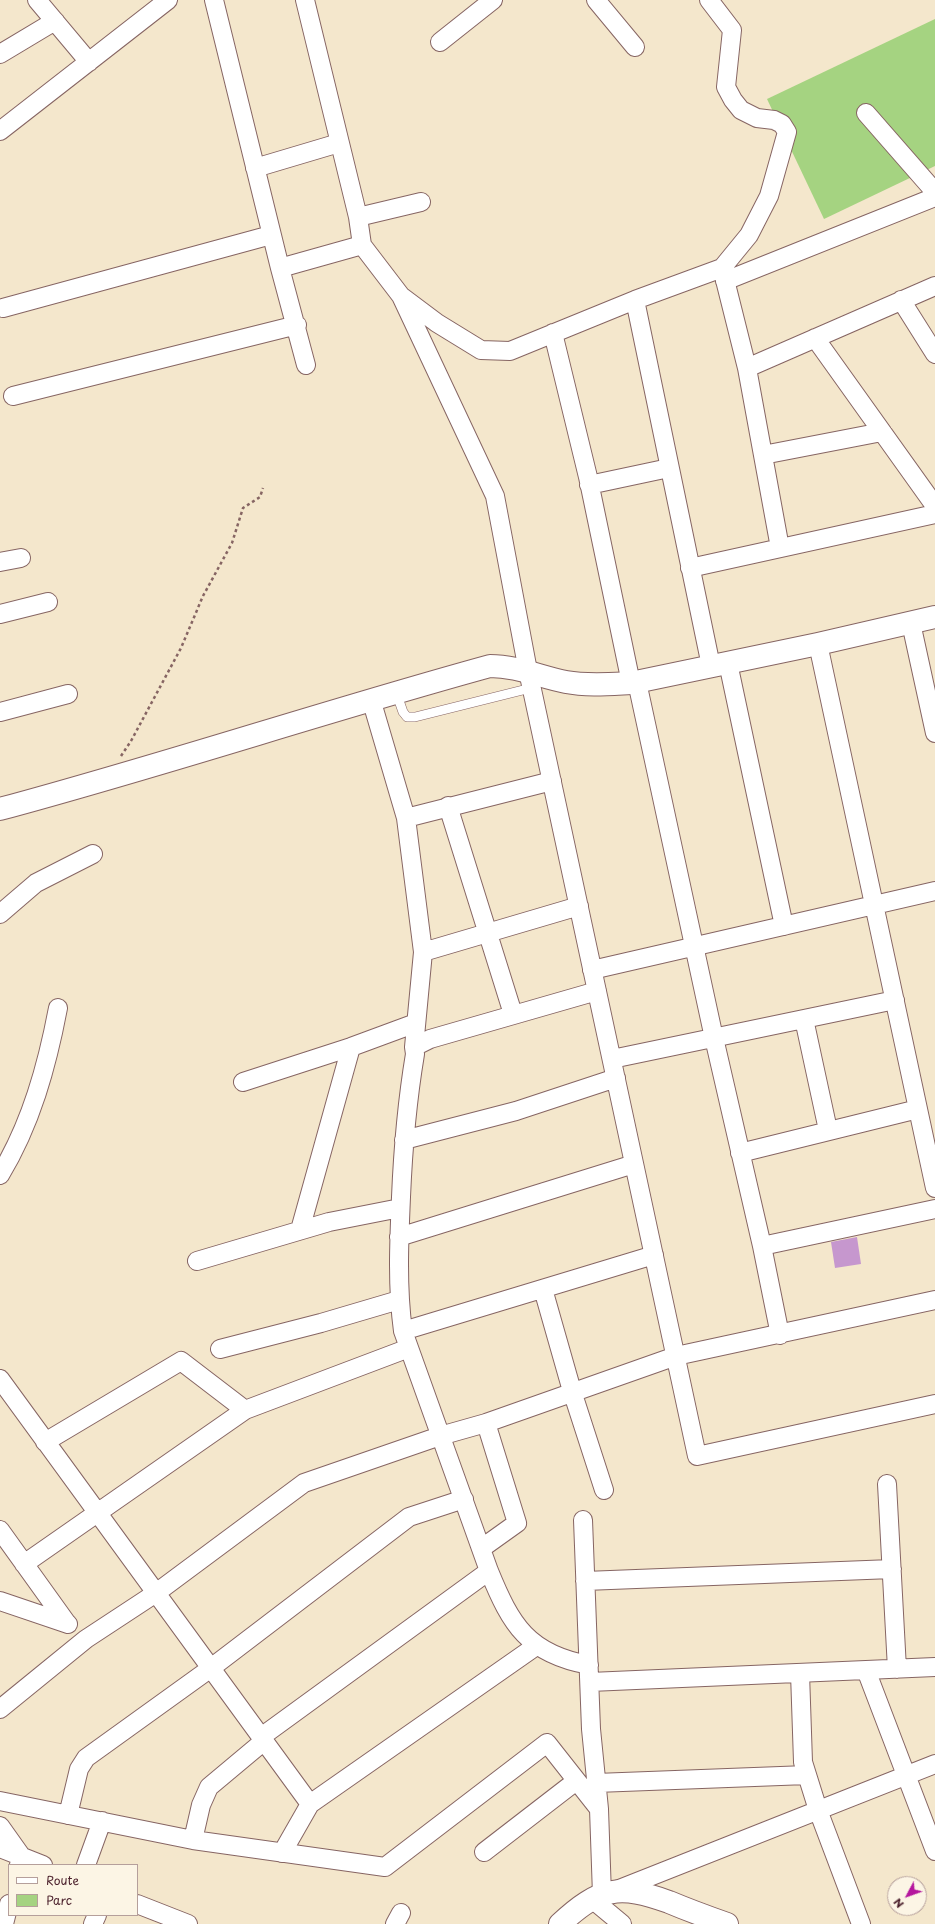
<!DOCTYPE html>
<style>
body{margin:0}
#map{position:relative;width:935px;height:1924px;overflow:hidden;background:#f4e7cc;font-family:"Playpen Sans",sans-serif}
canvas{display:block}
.legend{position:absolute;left:8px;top:1864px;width:130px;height:52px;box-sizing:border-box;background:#fcf5e5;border:1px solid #b59f9b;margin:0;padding:5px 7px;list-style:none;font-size:12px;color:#4a1f2b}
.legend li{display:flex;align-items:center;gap:8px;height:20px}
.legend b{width:20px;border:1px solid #b59f9b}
.north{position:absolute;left:887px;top:1876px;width:40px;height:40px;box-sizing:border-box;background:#fcf5e5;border:1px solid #b59f9b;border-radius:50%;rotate:229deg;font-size:11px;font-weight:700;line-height:16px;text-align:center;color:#4a1f2b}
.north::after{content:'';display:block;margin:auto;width:14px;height:18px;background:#b5179e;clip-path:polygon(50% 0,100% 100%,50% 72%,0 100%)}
</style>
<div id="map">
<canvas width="935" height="1924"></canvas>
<ul class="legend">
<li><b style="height:5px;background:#fff"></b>Route</li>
<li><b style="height:11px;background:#a5d381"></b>Parc</li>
</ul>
<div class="north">N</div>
</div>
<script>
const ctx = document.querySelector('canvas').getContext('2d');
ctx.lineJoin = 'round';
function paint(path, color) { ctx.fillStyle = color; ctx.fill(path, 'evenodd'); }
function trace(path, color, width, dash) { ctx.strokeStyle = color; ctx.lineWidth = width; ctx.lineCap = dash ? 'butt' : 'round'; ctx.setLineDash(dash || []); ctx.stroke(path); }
paint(new Path2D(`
 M935,19v147l-111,53 -57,-120z`), '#a5d381');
paint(new Path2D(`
 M857,1237l4,27 -26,4 -4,-26z`), '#c697ce');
const lane = new Path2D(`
 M396,692l7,20 4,5h8l116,-29`);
const street = new Path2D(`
 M37,0l52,62
 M214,0l66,268 26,97
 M305,0l53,217 4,28 39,51 36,27 44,27 29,1 125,-51 87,-32 27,-33 20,-39 18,-64 -5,-8 -8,-4 -17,-2 -16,-8 -8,-10 -7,-13 6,-57 -23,-30
 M596,0l39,47
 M440,42l53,-42
 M0,54l55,-33
 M866,113l69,79
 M0,131l168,-131
 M255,168l84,-25
 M358,217l63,-15
 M280,268l82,-23
 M722,268l25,100 33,180
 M725,281l210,-84
 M401,296l94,200 33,175 169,785 238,-52
 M635,300l76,366
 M901,300l34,54
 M3,308l268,-73
 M553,333l35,144 43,206
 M815,338l120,168
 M747,368l188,-82
 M13,396l284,-71
 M763,455l119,-23
 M589,485l80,-17
 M0,562l21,-4
 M690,568l245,-54
 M0,614l48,-12
 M911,623l24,110
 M818,644l117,544
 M728,663l56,263
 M637,682l77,356 48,208 18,89
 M371,699l35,119 17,134 -9,95 1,7c-8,48 -12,95 -14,143 -2,45 -4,90 2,134l86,240c22,54 39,83 100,94
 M0,712l68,-18
 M448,806l65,208
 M406,818l146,-37
 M0,914l36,-31 57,-29
 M423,952l156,-46
 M592,970l343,-79
 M804,1019l24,111
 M414,1047l16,-8 167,-48
 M612,1059l283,-59
 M243,1082l108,-35 65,-24
 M404,1140l112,-29 100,-33
 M740,1153l178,-44
 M0,1175c31,-51 47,-109 58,-167
 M300,1230l51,-183
 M399,1237l235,-73
 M762,1246l173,-37
 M197,1261l132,-39 71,-14
 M543,1289l29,102 32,99
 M403,1331l251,-76
 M220,1349l101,-26 78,-23
 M0,1379l310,425
 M45,1442l136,-81 64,49
 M887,1484l10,185
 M583,1520l8,209 8,80 3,86
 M0,1530l66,92
 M482,1548l35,-25 -31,-100
 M24,1564l221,-154 164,-62
 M585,1581l307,-12
 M0,1601l68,23
 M866,1670l69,181
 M800,1673l3,89 15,48 43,114
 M590,1682l345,-15
 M0,1709l86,-70 70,-46 148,-110 136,-47 46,-13 190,-67 259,-56
 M261,1737l228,-166
 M596,1783l211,-8
 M0,1801l193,39 192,27 162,-124 52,66
 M68,1815l11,-46 7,-11 125,-90 198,-151 55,-18
 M0,1826l22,31 -3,8
 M193,1840l8,-35 8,-18 55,-46
 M0,1848l43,17
 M484,1852l92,-71
 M282,1853l28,-49 226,-158
 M86,1865l16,-44
 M614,1891l321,-127
 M592,1899l30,25
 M137,1904l51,20
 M4,1924l5,-20
 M93,1924l4,-9
 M395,1924l6,-11`);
const secondary = new Path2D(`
 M560,1924c40,-37 59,-40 109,-22 19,8 38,15 58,22`);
const primary = new Path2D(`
 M0,809c164,-44 326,-98 490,-143 27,0 50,11 76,16 21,4 44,2 65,1l187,-39 117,-27`);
trace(lane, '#866563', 10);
trace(street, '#866563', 20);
trace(secondary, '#866563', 24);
trace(primary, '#866563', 24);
trace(new Path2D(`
 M121,756l10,-15 50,-93 22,-52 29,-53 11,-35 17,-11 3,-9`), '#866563', 2.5, [3, 3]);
trace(lane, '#fff', 9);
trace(street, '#fff', 18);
trace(secondary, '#fff', 22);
trace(primary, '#fff', 22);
</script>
